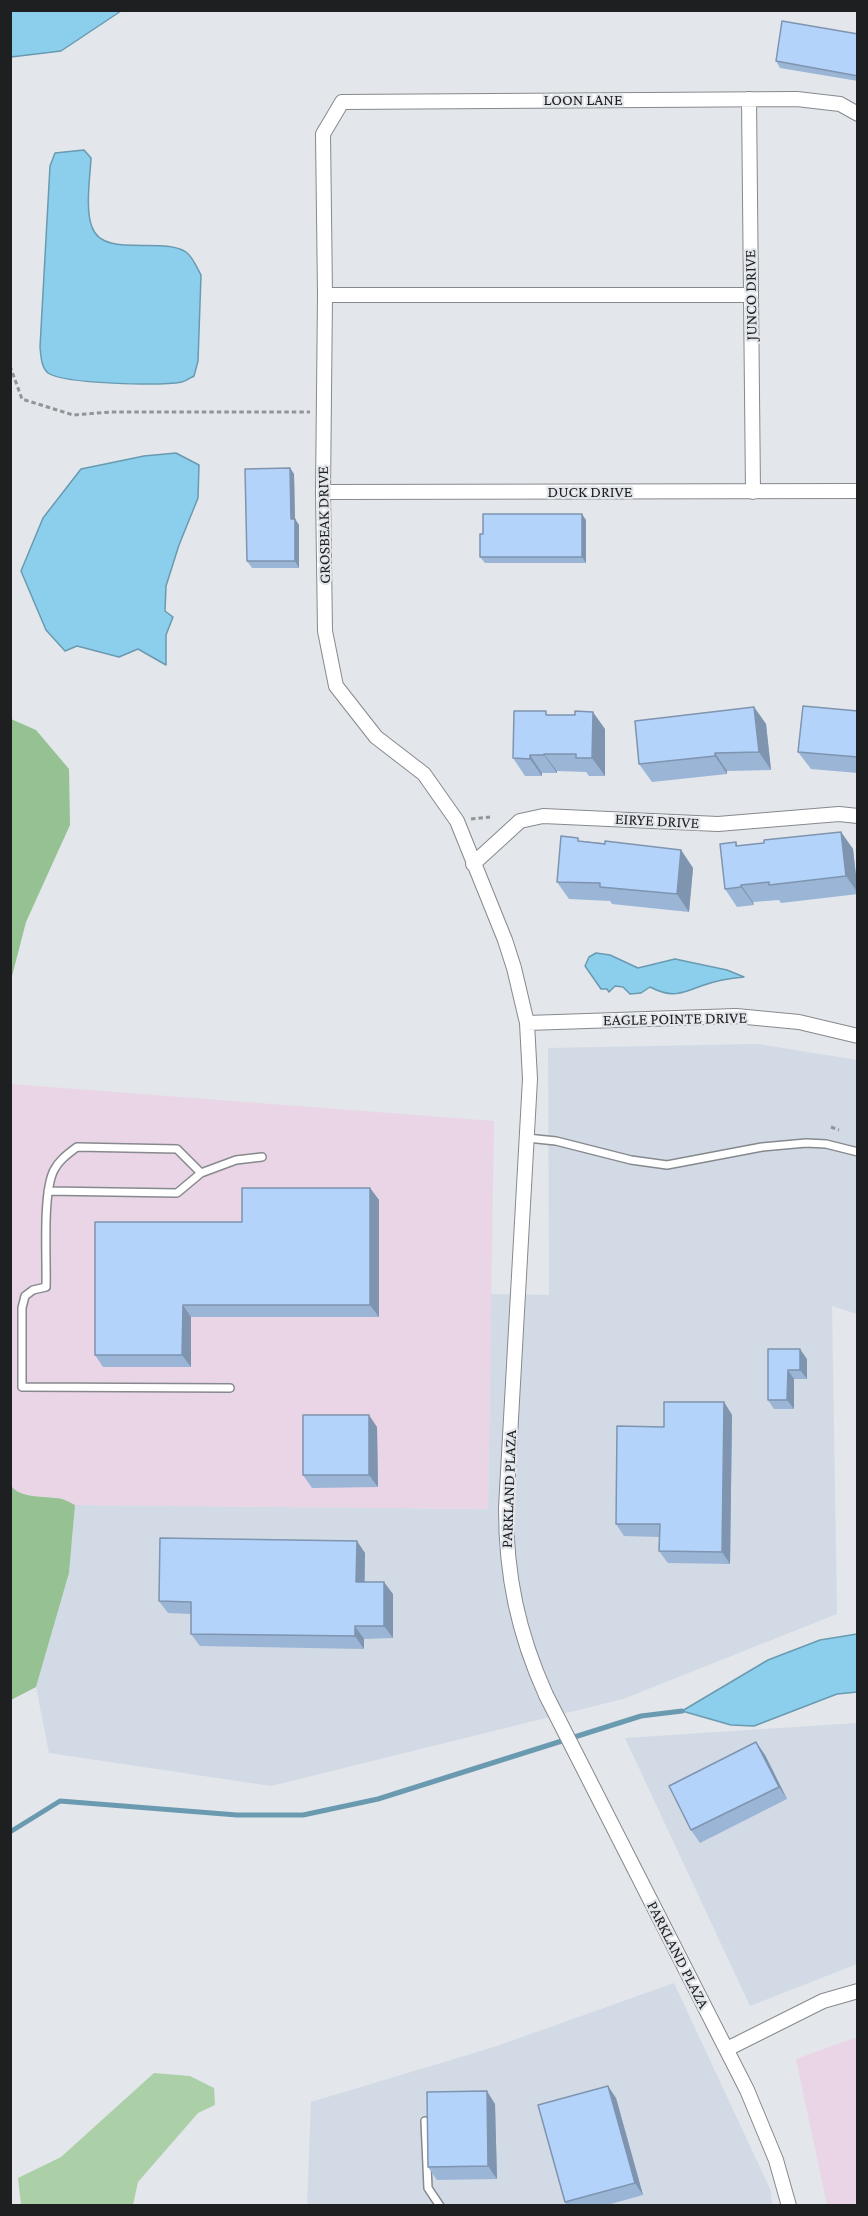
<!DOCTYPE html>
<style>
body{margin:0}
#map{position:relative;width:868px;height:2216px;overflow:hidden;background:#e3e6eb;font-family:"Crimson Pro",serif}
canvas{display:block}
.frame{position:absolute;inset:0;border:12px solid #1e1f21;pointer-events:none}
</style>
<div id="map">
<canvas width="868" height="2216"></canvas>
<div class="frame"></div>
</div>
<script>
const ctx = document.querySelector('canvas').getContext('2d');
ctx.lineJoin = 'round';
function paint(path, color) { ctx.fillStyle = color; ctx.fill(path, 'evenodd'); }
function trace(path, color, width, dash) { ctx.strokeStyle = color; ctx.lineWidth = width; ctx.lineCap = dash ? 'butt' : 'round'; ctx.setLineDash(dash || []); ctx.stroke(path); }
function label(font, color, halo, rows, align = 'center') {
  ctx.font = font + ' "Crimson Pro",serif'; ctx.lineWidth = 4.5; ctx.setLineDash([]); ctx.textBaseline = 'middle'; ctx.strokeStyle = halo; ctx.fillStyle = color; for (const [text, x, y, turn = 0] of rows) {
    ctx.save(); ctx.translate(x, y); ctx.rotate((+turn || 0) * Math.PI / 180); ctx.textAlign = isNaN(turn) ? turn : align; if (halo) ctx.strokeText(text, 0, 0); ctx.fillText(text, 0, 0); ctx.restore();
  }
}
paint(new Path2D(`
 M758,1044l99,16v254l-25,-8 5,308 -214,85 -352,87 -222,-33 -13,-66 33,-114 6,-68 413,4 3,-215 58,1 -1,-247z
 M857,1723v241l-107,42 -125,-268z
 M674,1983l97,208 1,14 -465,1 4,-104 183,-55z`), '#d2dae5');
paint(new Path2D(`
 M10,1084l484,37 -6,388 -413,-4 -15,-7 -24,-2 -21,-4 -5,-6z
 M857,2037v168h-30l-31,-146z`), '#e9d5e5');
paint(new Path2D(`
 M154,2073l36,3 24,12 1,17 -17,8 -60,69 -5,23h-112l-3,-27 43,-21z`), '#abd0a8');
paint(new Path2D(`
 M11,719l25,11 33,39 1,56 -44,97 -15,58z
 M11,1486c10,12 30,10 45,12 7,0 13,4 19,7l-6,68 -33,114 -25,13z`), '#96c192');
const water = new Path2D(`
 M10,11l1,-1 110,1 -60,40 -50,6z
 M84,150l7,8c-1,20 -6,51 1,69 11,32 70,9 94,25 7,5 11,16 15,23l-3,86 -4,15c-4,2 -8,5 -12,6 -21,4 -118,2 -134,-9 -7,-6 -7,-17 -8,-26l10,-181 5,-13z
 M176,453l23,12 -1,33 -19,47 -13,41 -1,25 8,6 -7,18v30l-28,-16 -19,8 -42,-11 -12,5 -19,-21 -25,-59 22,-53 38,-49 63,-13z
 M596,953l14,2 28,13 37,-9 52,11 17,7c-14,1 -29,4 -43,9 -20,8 -30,12 -51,1l-9,6 -11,1 -7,-7 -8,-1 -6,6 -2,-3h-6l-16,-23 4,-9z
 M857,1634v58l-20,2 -83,32 -23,-1 -49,-14 86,-51 52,-20z`);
paint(water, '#8bcfed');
trace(water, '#6a9ab0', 1.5);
trace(new Path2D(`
 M10,1832l50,-31 177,14h66l75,-16 263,-83 41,-5`), '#6a9ab0', 5);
const lane = new Path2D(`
 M527,1138l29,3 75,19 36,5 95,-18 44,-4 20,1 32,8
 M201,1173l-24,-24 -100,-2c-9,7 -18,13 -23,23 -12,23 -7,90 -8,117l-13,3 -8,6 -3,12v79l208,1
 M48,1191l129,2 24,-20 35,-13 26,-3
 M425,2121l3,67 12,18`);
const street = new Path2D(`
 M749,99l4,393
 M325,295h426
 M323,492l535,-1
 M473,864l47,-43 23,-5 175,8 121,-10 19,2
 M527,1023l209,-7 63,6 59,14
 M727,2049l96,-48 35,-10
 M789,2206l-13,-46 -29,-70 -201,-395c-28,-62 -40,-119 -40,-187l24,-429 -3,-56 -13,-55 -9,-28 -48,-119 -33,-47 -48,-37 -40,-51 -11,-55 -2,-139 2,-197 -2,-161 19,-32 455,-3 43,5 18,10`);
trace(lane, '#86898d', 10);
trace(street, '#86898d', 16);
trace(new Path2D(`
 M10,366l12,33 51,16 38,-3h199
 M471,819l19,-2
 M831,1127l8,3`), '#929498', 3, [4.5, 3]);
trace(lane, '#fff', 7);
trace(street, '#fff', 14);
paint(new Path2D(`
 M858,34v47l-78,-13 -4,-7z
 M290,468l4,6 1,45 4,6v43h-47l-5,-7z
 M586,520v43h-101l-5,-6 3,-23z
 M754,707l12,17 5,46 -44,1v3l-75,8 -13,-18z
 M858,711v62l-47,-4 -13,-17z
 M549,715l56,14v47h-16l-3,-4 -29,-1v2h-15v3h-17l-12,-18z
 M841,832l12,17 5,45 -77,9 -2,-3 -26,2 1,3 -17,2 -12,-18 11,-47 2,4 26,-3z
 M581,841l100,9 12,18 -4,44 -77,-8 -2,-3 -41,-2 -12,-17z
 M370,1188l9,12v117h-188v50h-88l-8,-12 147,-133z
 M768,1349l39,10v20h-13v30h-20l-6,-9z
 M724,1402l8,13 -2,149 -62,-1 -9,-12v-14l-35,-1 -8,-12 48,-97z
 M377,1427l1,60 -66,1 -9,-13z
 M365,1553v29l28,12v44l-29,1v10l-164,-3 -9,-12v-20l-23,-1 -9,-12z
 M756,1742l9,13 22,44 -87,44 -9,-13z
 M616,2098l27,97 -36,10h-40l-2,-3z
 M495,2104l2,75 -60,1 -9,-13z`), '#9bb5d7');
paint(new Path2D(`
 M290,468l4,6 1,45 4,6v43l-4,-7 -4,-42z
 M582,514l4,6v43l-4,-6z
 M754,707l12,17 5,46 -12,-18z
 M593,712l12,17v47l-13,-18z
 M715,753l12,18v3l-12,-18z
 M544,754l13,17v2l-13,-18z
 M530,755l12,18v3l-12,-17z
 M841,832l12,17 5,44 -12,-17z
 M681,850l12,18 -4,44 -12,-18z
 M741,885l12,17 1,3 -13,-18z
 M370,1188l9,12v117l-9,-12z
 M183,1305l8,12v50l-9,-12z
 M800,1349l7,10v20l-7,-9z
 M788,1370l6,9v30l-7,-9z
 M724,1402l8,13 -2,149 -8,-12z
 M369,1415l8,12 1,60 -9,-12z
 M357,1541l8,12 -1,41 -8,-12z
 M384,1582l9,12v44l-9,-12z
 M355,1626l9,13v10l-9,-13z
 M756,1742l9,13 22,44 -8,-12z
 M608,2086l8,12 27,97 -8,-12z
 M487,2091l8,13 2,75 -9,-13z`), '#7e94af');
const building = new Path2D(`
 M782,21l76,13v42l-82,-15z
 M290,468l1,51h4v42h-48l-2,-92z
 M483,514h99v43h-102v-23h3z
 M803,706l55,5v46l-60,-5z
 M754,707l5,45 -44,1v3l-76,8 -4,-43z
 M514,711h32v4h29v-4l18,1 -1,46h-16v-4h-32v1h-14v4l-17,-1z
 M841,832l5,44 -77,9v-3l-28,3v2l-16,2 -5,-45 16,-2v4l28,-3v-3z
 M561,836l17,2v3l27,3v-3l76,9 -4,44 -77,-7v-4l-43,-1z
 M242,1188h128v117h-187l-1,50h-87v-133h147z
 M768,1349h32v21h-12l-1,30h-19z
 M664,1402h60l-2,150 -63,-1 1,-27h-44l1,-98 47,1z
 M303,1415h66v60h-66z
 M160,1538l197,3 -1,41h28v44h-29v10l-164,-2v-32l-32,-1z
 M756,1742l23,45 -88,43 -22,-44z
 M608,2086l27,97 -70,19 -27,-97z
 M487,2091l1,75 -60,1 -1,-75z`);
paint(building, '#b4d3fa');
trace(building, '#7e94af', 1.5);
label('16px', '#1e1f21', '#e3e6eb', [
 ["LOON LANE",583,100],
 ["JUNCO DRIVE",751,295,-91],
 ["DUCK DRIVE",590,492],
 ["GROSBEAK DRIVE",324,525,-91],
 ["EIRYE DRIVE",657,821,3],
 ["EAGLE POINTE DRIVE",675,1019,-1],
 ["PARKLAND PLAZA",509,1489,-88],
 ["PARKLAND PLAZA",678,1955,63]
]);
</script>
